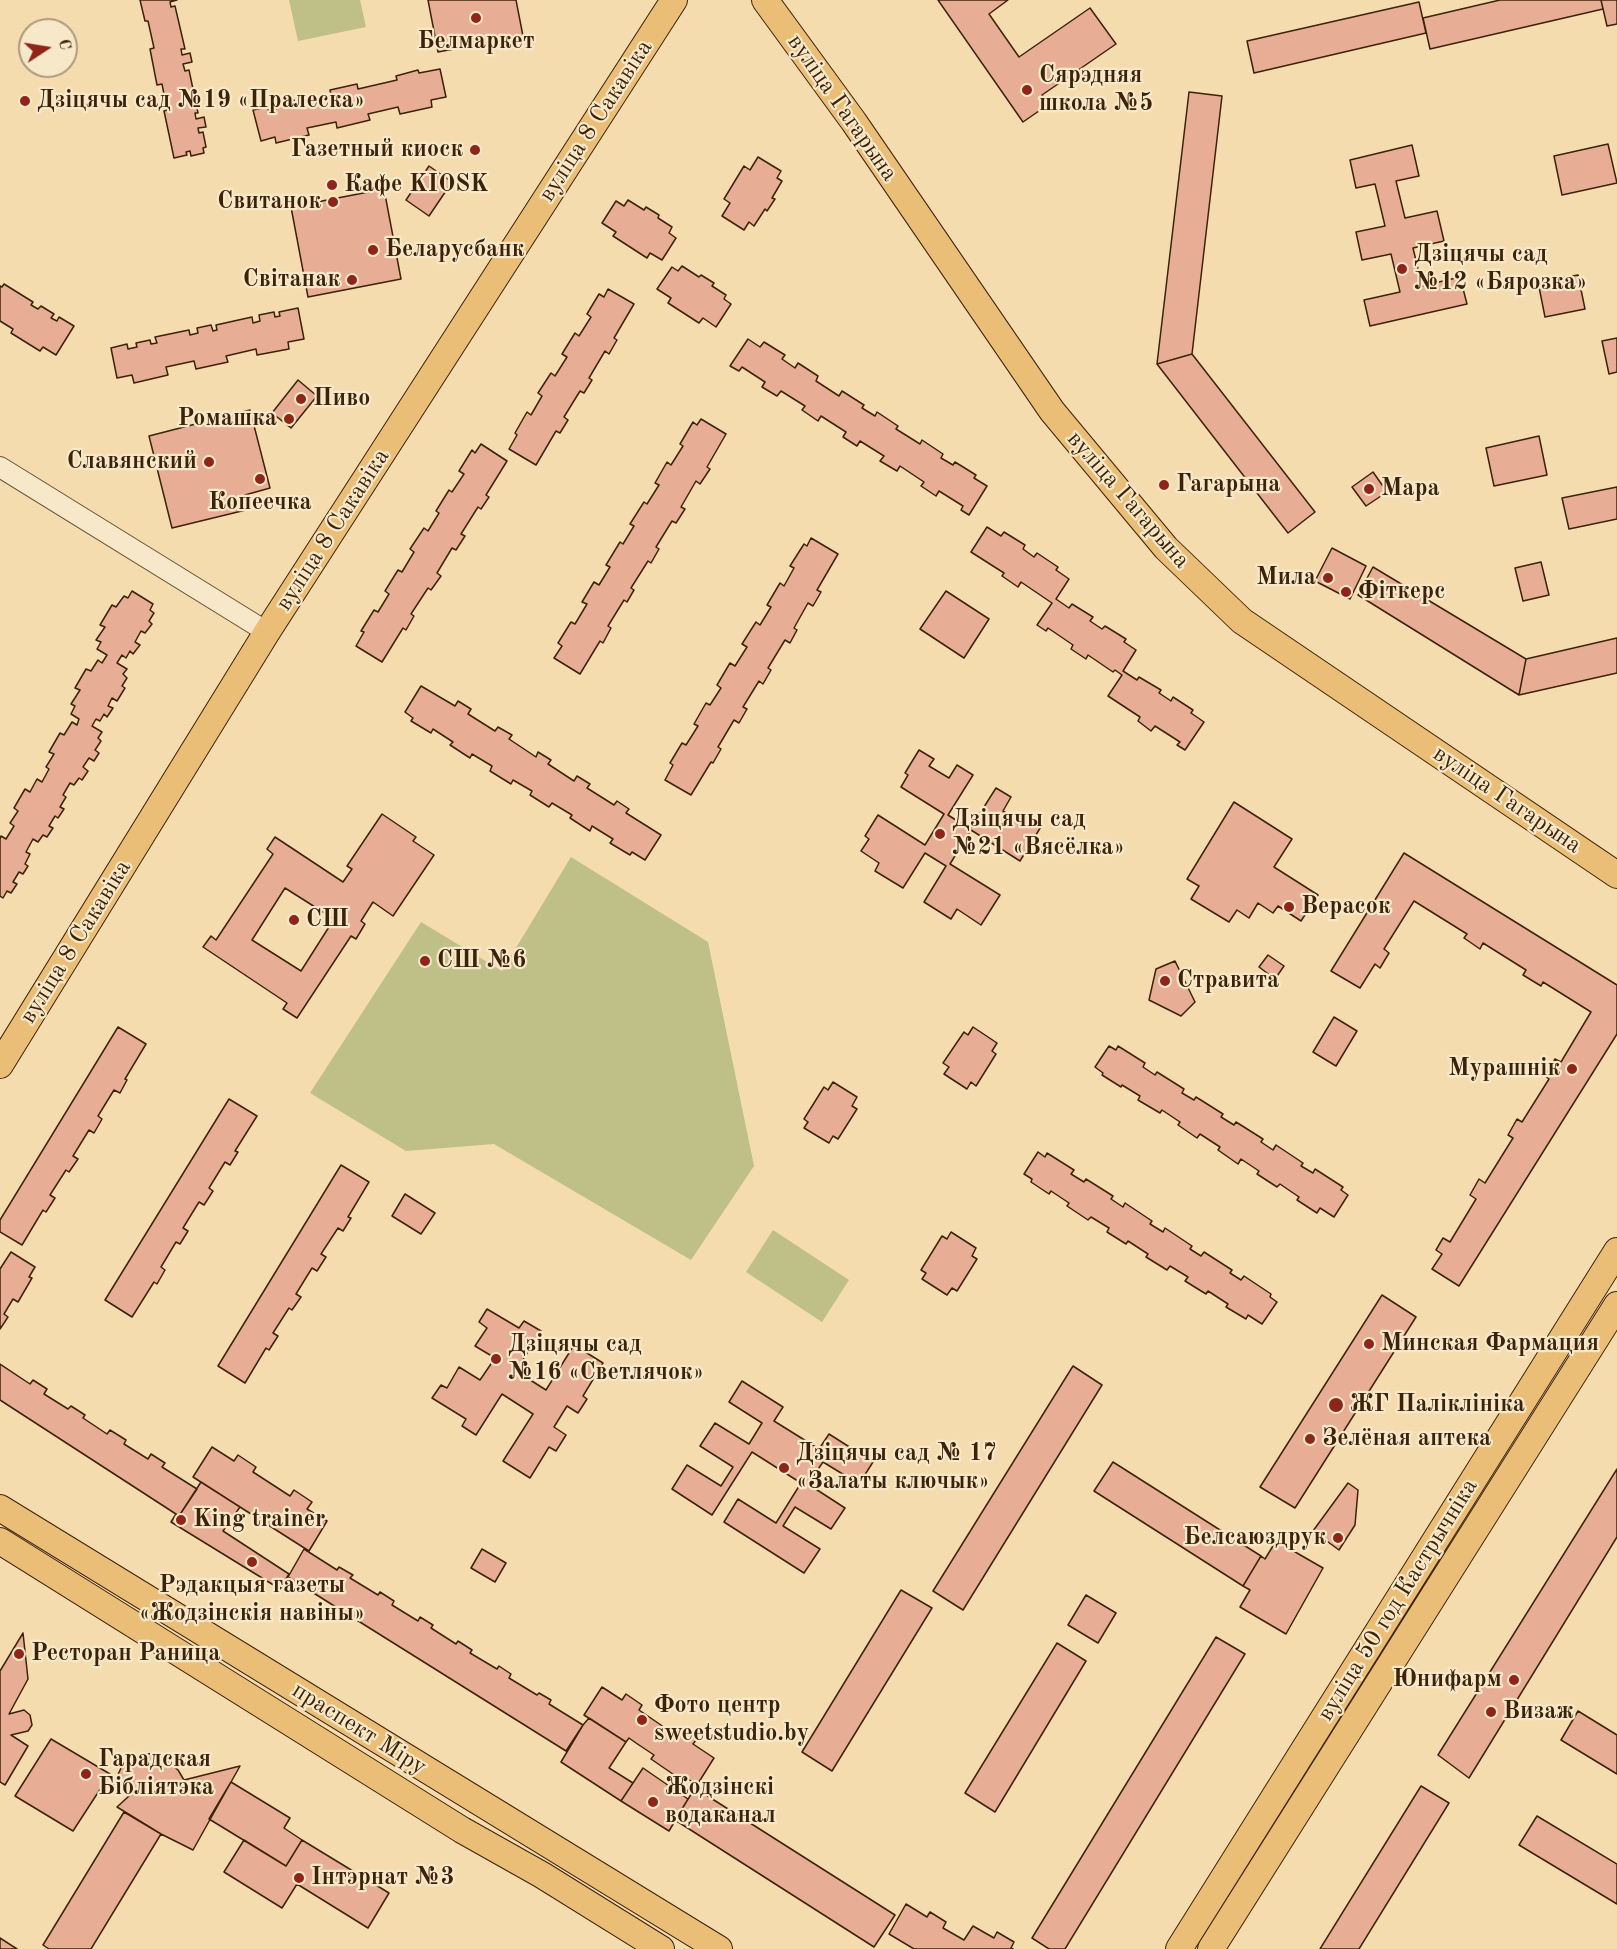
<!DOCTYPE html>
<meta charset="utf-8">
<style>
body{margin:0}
#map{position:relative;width:1617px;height:1949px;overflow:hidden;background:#f5dcae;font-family:"Old Standard TT",serif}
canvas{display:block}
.north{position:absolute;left:18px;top:18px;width:60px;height:60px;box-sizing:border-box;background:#f8e8ca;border:2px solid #ad997c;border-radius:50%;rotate:78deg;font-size:16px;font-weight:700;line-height:24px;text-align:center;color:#3c2208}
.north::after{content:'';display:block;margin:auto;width:21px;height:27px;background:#8f2418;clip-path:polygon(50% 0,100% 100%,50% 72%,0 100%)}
</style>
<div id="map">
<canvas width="1617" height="1949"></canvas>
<div class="north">С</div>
</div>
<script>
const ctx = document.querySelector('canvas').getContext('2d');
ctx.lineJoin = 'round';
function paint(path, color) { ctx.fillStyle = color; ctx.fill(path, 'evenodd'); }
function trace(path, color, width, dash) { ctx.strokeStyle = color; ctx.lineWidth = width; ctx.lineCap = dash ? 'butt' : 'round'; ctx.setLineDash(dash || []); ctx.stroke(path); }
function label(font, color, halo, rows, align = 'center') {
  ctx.font = font + ' "Old Standard TT",serif'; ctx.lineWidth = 4.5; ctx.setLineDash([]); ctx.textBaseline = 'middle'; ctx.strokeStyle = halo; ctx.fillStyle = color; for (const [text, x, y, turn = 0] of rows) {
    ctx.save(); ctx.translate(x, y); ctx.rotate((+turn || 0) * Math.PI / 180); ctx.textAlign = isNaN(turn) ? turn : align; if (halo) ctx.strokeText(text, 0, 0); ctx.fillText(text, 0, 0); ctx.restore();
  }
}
paint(new Path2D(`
 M289,0h71l6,27 -68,14z
 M571,857l137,85 46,224 -63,94 -197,-116 -88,7 -96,-58 111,-171 81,49z
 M773,1230l76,50 -27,42 -76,-50z`), '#bfbf88');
const building = new Path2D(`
 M140,0h37l-7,2 1,5 4,-1 10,43h-4l1,6 8,-2 2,9 -9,2 2,7 4,-1 9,43h-3l1,6 8,-2 2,10 -8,1 1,5 4,-1 3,15 -3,1 1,5 -13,3 -1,-5 -4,1 1,3 -13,3 -10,-47 3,-1 -5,-26 -5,1 -7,-36 4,-1 -6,-27h-3z
 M428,0h88l7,36 -85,16z
 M938,0h70l-19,14 30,43 71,-49 26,36 -74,51 7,9 -26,18z
 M1500,0h101l2,9 -173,40 -7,-31z
 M1601,0h16v24l-10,2z
 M1419,2l7,31 -172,40 -7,-32z
 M440,69l6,28 -15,3 1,7 -32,7 -2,-7 -30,7 2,6 -33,8 -1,-6 -29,6 2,7 -33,8 -1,-6 -14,4 -8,-31 15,-3v3l8,-1 -1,-5 19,-4 1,4 36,-9 -1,-5 27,-6 1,5 39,-9 -1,-4 22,-6 1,3z
 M1189,92l33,4 -30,258 -35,10z
 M1608,144l9,39 -55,12 -8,-39z
 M1412,145l7,31 -23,5 9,37 32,-7 7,30 -31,7 9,38 38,-9 7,27 -97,22 -6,-26 36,-8 -9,-38 -29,6 -6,-28 29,-6 -10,-42 -19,4 -6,-28z
 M758,157l23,14 -4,7 5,3 -10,17 3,1 -8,12 -2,-2 -11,17 -5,-4 -5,8 -22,-14 8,-13 -6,-4 20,-33 6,4z
 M429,166l23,16 -23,34 -23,-16z
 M384,189l17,90 -93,18 -17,-90z
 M628,200l16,10 2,-3 13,8 -1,3 14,9 -3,6 7,5 -14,22 -12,-7 -3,5 -34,-22 3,-4 -14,-9 14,-22 8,5z
 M682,266l17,11 2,-2 13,8 -2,3 14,9 -2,4 7,5 -15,23 -13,-9 -4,5 -31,-20 3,-5 -14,-9 15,-22 6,4z
 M1578,275l7,34 -40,8 -7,-35z
 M4,284l29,18 -2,3 7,4 3,-3 13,8 -3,4 6,3 2,-4 15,9 -18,29 -13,-8 -3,4 -29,-18 2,-4 -13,-8v-35l2,1z
 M608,289l26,15 -20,34 3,2 -8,14 -4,-3 -16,27 3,2 -8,13 -4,-2 -16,26 4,3 -8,13 -4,-2 -20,34 -27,-16 8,-14 -2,-2 12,-21 4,3 11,-19 -4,-3 13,-20 4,3 12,-19 -5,-3 13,-21 4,3 12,-19 -4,-3 12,-20 5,3z
 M298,308l6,31 -16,3 1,7 -32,6 -1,-6 -30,7 2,6 -32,7 -2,-8 -28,6 2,8 -34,8 -2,-8 -15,3 -6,-30 16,-4 1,5 9,-2 -1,-4 14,-3 1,4 6,-1 -2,-6 34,-7 1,5 8,-2 -1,-5 14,-3 2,6 4,-1 -1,-5 36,-8 1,6 7,-2 -1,-6 15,-3 1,5 5,-1 -1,-4z
 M1617,338v34l-8,2 -7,-33z
 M748,339l12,8 4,-5 21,13 -3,4 13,9 3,-5 20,13 -2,5 23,15 3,-5 22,14 -2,3 13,8 2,-4 21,14 -2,3 24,15 2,-4 21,14 -2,4 12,7 2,-3 21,13 -2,3 13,8 -18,29 -8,-5 2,-4 -24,-15 -3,5 -15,-10 3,-4 -24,-16 -3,5 -17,-10 4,-5 -24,-15 -3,5 -14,-9 3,-5 -25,-16 -3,5 -16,-11 3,-4 -24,-15 -4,5 -15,-9 3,-5 -23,-15 -3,4 -9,-5z
 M1192,354l123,158 -27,21 -131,-169z
 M298,380l19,16 -26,32 -19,-15z
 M250,410l20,78 -25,7 5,14 -78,19 -23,-92z
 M701,419l25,15 -19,33 3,2 -10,15 -4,-3 -15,26 4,2 -9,14 -4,-2 -16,26 3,2 -8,14 -3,-2 -17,27 3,2 -7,12 -3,-2 -16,26 3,2 -8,15 -3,-2 -20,33 -26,-16 8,-12 -4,-3 13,-21 4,2 12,-20 -5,-2 12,-20 5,3 11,-18 -4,-2 14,-23 3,2 11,-18 -4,-2 14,-22 3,2 12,-19 -4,-2 12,-21 4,3 12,-19 -3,-2 13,-22 4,3z
 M1539,436l8,39 -53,11 -8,-38z
 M481,444l26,17 -21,34 3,2 -8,12 -3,-2 -17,27 4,2 -9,14 -4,-2 -15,25 4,3 -10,14 -3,-2 -17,26 3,2 -8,14 -3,-2 -21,34 -26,-16 8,-14 -3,-1 13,-21 4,2 11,-18 -4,-3 13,-21 4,2 12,-20 -4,-3 14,-21 4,3 11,-18 -3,-2 13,-21 3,2 12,-18 -5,-3 13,-21 3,3z
 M1373,472l14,20 -21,14 -14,-19z
 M1617,487v32l-48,10 -7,-31z
 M987,527l14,9 3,-4 21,13 -2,4 11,8 3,-4 21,14 -2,3 13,9 -13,20 13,9 3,-4 21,13 -3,4 12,8 3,-3 21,13 -2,3 12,8 -13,21 14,9 2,-3 22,13 -2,3 12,8 2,-4 20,13 -2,3 13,9 -19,28 -8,-5 3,-3 -25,-16 -4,5 -13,-10 2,-4 -32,-21 14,-21 -7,-5 -2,2 -25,-17 -2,4 -15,-10 2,-4 -25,-17 -2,3 -9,-6 15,-22 -31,-21 -3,5 -16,-11 2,-3 -33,-21z
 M811,538l27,16 -21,36 4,2 -8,14 -5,-3 -14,25 3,2 -7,13 -5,-3 -17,28 3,2 -8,14 -4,-3 -16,26 4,2 -8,14 -5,-3 -16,27 3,2 -8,14 -2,-1 -20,33 -26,-15 8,-15 -3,-2 12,-20 4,2 12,-19 -4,-2 12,-21 4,2 11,-17 -4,-3 13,-22 5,3 12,-19 -5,-3 14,-22 4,3 11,-18 -4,-2 13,-22 4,3 10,-18 -4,-2 14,-22 3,2z
 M1332,548l34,18 -16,33 -35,-18z
 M1541,562l8,33 -26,6 -8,-33z
 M1373,567l153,92 -7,36 -161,-100z
 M132,591l21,13 -3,6 4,3 -5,8 3,3 -7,9 -4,-2 -6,11 5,3 -7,9 -3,-3 -4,7 -4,-3 -5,8 10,6 -4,5 4,4 -5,8 3,2 -8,13 -5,-3 -4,8 5,2 -6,9 -3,-3 -4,7 -4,-2 -4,7 10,6 -4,6 3,3 -6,9 4,3 -5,8 -5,-3 -6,9 5,4 -6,9 -3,-2 -5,7 -4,-2 -7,12 3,2 -6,10 4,2 -6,9 -3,-2 -6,10 4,2 -6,9 -4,-2 -5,7 -5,-3 -7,13 4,2 -5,10 3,2 -5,8 -4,-2 -6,10 4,2 -6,9 -4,-2 -4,7 -3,-2v-57l1,-3 5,3 8,-13 -4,-3 8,-12 -4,-3 11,-19 5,3 7,-13 5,3 7,-13 -3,-2 8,-13 -5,-2 11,-19 4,2 8,-13 5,3 2,-6 -8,-5 4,-8 -4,-2 9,-14 -5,-2 11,-19 5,2 7,-11 4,3 5,-8 -10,-6 4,-7 -5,-2 9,-13 -5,-2 12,-20 4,2 8,-11 4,2z
 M946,591l43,28 -25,39 -44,-29z
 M1617,638v35l-98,22 7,-36z
 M421,686l34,20 3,-5 13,8 -3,5 27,17 3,-4 14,8 -3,4 27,18 2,-5 13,8 -3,4 26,17 3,-5 13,8 -3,4 27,17 3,-4 12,8 -3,4 35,22 -16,25 -13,-8 -2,3 -20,-12 3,-4 -21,-13 -2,5 -20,-13 2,-3 -20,-12 -3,4 -19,-12 2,-4 -19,-11 -2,4 -21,-13 2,-5 -20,-12 -2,4 -20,-13 3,-3 -20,-13 -2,4 -20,-12 2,-3 -8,-6z
 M919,750l15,9 -5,7 20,12 8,-13 16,10 -25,40 22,14 26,-41 15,9 -8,14 19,12 5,-8 15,10 -22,36 -49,-31 -21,34 50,31 -19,30 -24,-16 -6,10 -27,-17 22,-36 -21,-13 -22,35 -28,-17 4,-8 -18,-12 8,-12 -4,-3 13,-21 47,30 19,-31 -43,-27 7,-12 -3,-2z
 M1234,802l58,37 -18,28 44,28 -17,26 -23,-15 -5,7 -15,-10 -9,15 -12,-8 -8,12 -38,-23 8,-13 -12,-7z
 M382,814l34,23 -3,4 21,14 -41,61 -20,-14 -12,19 4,3 -9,15 -5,-3 -54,82 -14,-9 4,-6 -84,-56 8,-11 5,4 57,-86 -6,-5 8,-12 68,45 9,-13 -5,-3zM285,888l49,31 -33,52 -49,-31z
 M1404,853l213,132v49l-158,252 -27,-17 10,-15 -6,-4 7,-12 7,4 26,-43 -6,-4 9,-16 6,4 28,-45 -5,-3 9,-16 5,3 27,-43 -4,-3 10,-17 6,3 30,-50 -48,-30 -2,4 -18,-11 3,-5 -43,-27 -3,6 -16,-11 3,-4 -53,-33 -30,48 5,4 -9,15 -5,-4 -15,24 -29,-17z
 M1268,955l16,11 -9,13 -16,-12z
 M1175,961l20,41 -14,14 -32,-16 7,-31z
 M1334,1017l23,14 -21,35 -23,-14z
 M118,1027l28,17 -21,35 2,1 -7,13 -6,-3 -16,26 4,3 -8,14 -5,-3 -16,26 5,3 -9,13 -3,-2 -16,25 5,3 -9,14 -3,-2 -21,35 -22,-13v-12z
 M973,1027l24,16 -5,8 4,3 -20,32 -5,-4 -4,7 -23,-15 5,-7 -6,-4 21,-31 4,3z
 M1109,1046l7,4 2,-4 27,17 -2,4 12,8 2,-3 27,17 -2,4 12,7 2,-3 27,17 -2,3 13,8 2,-3 27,17 -2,3 12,8 3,-5 27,18 -2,3 12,7 2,-4 28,18 -2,3 7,5 -14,22 -14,-9 -3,5 -20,-13 2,-3 -19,-13 -3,3 -20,-13 2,-3 -18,-12 -3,5 -20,-14 2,-3 -20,-13 -3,4 -19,-13 2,-3 -18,-12 -2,3 -22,-13 2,-4 -18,-11 -1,2 -19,-12 1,-2 -8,-6z
 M833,1082l24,15 -5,9 5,3 -19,30 -5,-3 -4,7 -25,-15 4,-6 -4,-3 20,-32 4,3z
 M229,1099l28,17 -22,35 3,1 -8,13 -5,-3 -16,26 4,3 -9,14 -5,-3 -16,26 5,3 -8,13 -4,-2 -15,25 4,3 -8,14 -3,-2 -22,35 -27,-17z
 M1038,1152l7,5 2,-4 27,17 -3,4 13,8 2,-3 27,17 -2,3 12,8 2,-4 27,18 -2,3 13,8 2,-4 27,18 -2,3 11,7 3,-4 28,18 -2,3 11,7 3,-4 27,18 -1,3 7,5 -15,22 -14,-9 -2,4 -20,-12 2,-3 -20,-13 -2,3 -21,-13 3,-4 -18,-11 -3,4 -21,-13 2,-3 -20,-13 -2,3 -19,-12 2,-4 -18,-11 -3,3 -21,-14 2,-3 -18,-12 -2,3 -18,-12 1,-3 -8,-5z
 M341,1165l28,17 -21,35 3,1 -8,13 -5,-3 -17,26 5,3 -9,14 -5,-3 -16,26 5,3 -9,13 -3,-2 -16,25 5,3 -9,14 -3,-2 -21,35 -27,-17z
 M405,1194l30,19 -14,21 -29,-18z
 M951,1232l25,16 -4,8 5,3 -20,32 -5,-3 -5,7 -25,-16 4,-6 -5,-3 21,-34 5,3z
 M11,1252l24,15 -6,10 3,1 -14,24 -5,-3 -9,15 4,3 -8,12v-60z
 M1382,1295l34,22 -121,191 -35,-21z
 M487,1309l32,19 5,-7 17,10 -25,40 30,19 28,-45 29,18 -20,33 4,3 -9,14 -11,-7 -13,21 12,8 -10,16 -7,-4 -19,31 -27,-17 30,-47 -31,-20 -26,41 -14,-9 4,-7 -34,-21 9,-13 6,3 12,-21 21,13 15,-22 -20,-12 12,-18 -8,-6z
 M0,1364l30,20 3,-4 14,9 -3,5 24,15 3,-3 14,9 -2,3 24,16 3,-4 16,10 -2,4 24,15 3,-5 14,9 -3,4 35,22 -18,27 -179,-116z
 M1073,1366l29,19 -139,225 -30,-19z
 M742,1381l41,26 -9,14 45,28 10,-15 44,28 -14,22 -36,-22 -15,22 37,24 -14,21 -36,-22 -12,19 37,23 -16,24 -80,-51 14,-23 38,24 25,-40 -49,-31 -40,63 -40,-26 15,-24 34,21 12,-19 -33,-21 15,-23 34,21 13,-21 -33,-21z
 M212,1447l22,14 4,-6 18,12 -3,5 37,24 4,-6 18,12 -5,7 20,12 -18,30 -116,-74z
 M1113,1462l148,94 -18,30 -149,-95z
 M1617,1469v68l-148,241 -31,-23z
 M201,1482l39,25 -17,24 66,43 -9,15 -109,-67 5,-8 3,2z
 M1348,1483l10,7 -3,35 -16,25 -26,-19z
 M1276,1541l47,27 -37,66 -46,-27 10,-17 -7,-4 18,-30 4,3z
 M304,1549l33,21 2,-3 14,8 -3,3 28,17 2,-3 14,9 -2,4 26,16 2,-4 13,8 -2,3 25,16 2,-3 14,9 -2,3 27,16 2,-3 12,8 -2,4 28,17 2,-2 12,7 -2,4 34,21 -17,26 -278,-174z
 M482,1549l24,14 -11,19 -24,-14z
 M901,1590l31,18 -100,163 -30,-19z
 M1086,1595l30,18 -18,30 -30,-18z
 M23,1633l5,46 -19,35 15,-4 6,5 2,10 -4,6 -17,4 17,11 -23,39 -5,-3v-111z
 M1216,1637l29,17 -180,295h-16l-17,-11z
 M1057,1643l29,18 -91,151 -30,-19z
 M602,1687l20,13 4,-6 16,11 -3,5 38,26 4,-6 15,10 -3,4 21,14 -17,27 -12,-8 -2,4 -32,-22 3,-4 -18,-12 -7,-5 -3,4 -42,-27z
 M1578,1711l39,24v39l-56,-34z
 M589,1718l37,24 -17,26 24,15 -12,18 -60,-39 22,-37z
 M51,1739l59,35 -37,57 -58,-35z
 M154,1753l7,3 17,14 6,10 56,-14 -47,84 -32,-16 -44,-27 12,-11 -17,-9 11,-23 14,-8z
 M643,1768l45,31 -19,32 -48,-30z
 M231,1782l59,36 -6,10 18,12 -16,26 -77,-47z
 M1421,1786l28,17 -90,146h-39z
 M695,1788l200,127 -21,32 -199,-127z
 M124,1812l37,22 -70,115h-42l-6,-4z
 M1537,1816l80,48v40l-98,-59z
 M244,1840l42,26 16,-26 87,53 -21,35 -71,-44 -15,24 -58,-36z
 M906,1904l21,13 3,-5 16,10 -3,6 21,12 9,-14 21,12 3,-6 17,10 -3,6 2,1h-99l-25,-15z
 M0,1938l17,11h-17z`);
paint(building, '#e8ae95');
trace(building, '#3c2208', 1.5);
const minor = new Path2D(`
 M0,467l267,165`);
const major = new Path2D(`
 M765,0l89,122 198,289 114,137 76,73 375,254
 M0,1065l267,-433 407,-632
 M0,1508l719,441
 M0,1541l462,289 80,45 119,74
 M1179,1949l438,-698
 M1211,1949l406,-644`);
trace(minor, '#6a5032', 22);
trace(major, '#3c2208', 28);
trace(minor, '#f8e8ca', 20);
trace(major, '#eabe77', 26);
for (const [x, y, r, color] of [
 [476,18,6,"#8f2418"],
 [1027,90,6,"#8f2418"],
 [25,101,6,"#8f2418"],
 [475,150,6,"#8f2418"],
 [332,185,6,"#8f2418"],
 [333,202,6,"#8f2418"],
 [373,250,6,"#8f2418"],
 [1402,269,6,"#8f2418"],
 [352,280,6,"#8f2418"],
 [301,399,6,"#8f2418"],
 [289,419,6,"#8f2418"],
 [209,462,6,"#8f2418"],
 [260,479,6,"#8f2418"],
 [1164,485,6,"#8f2418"],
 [1369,489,6,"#8f2418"],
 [1328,578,6,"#8f2418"],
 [1346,592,6,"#8f2418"],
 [940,834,6,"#8f2418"],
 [1289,907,6,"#8f2418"],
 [294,920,6,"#8f2418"],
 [425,961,6,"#8f2418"],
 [1165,981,6,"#8f2418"],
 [1572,1069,6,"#8f2418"],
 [1369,1344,6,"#8f2418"],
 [496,1359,6,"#8f2418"],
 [1336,1405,8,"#8f2418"],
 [1310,1439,6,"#8f2418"],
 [784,1468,6,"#8f2418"],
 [181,1520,6,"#8f2418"],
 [1338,1538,6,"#8f2418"],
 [252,1562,6,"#8f2418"],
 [19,1654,6,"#8f2418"],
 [1514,1680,6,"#8f2418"],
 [1491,1712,6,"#8f2418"],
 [642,1720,6,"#8f2418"],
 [86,1774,6,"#8f2418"],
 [653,1802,6,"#8f2418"],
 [299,1878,6,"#8f2418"]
]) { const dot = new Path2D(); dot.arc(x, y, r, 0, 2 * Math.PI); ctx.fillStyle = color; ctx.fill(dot); trace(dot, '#f8e8ca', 2); }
label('bold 24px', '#3c2208', '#f8e8ca', [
 ["Белмаркет",476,42,"center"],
 ["Сярэдняя",1039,76],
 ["школа №5",1039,104],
 ["Дзіцячы сад №19 «Пралеска»",37,101],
 ["Газетный киоск",463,150,"right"],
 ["Кафе KIOSK",344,185],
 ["Свитанок",321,202,"right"],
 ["Беларусбанк",385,250],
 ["Дзіцячы сад",1414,255],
 ["№12 «Бярозка»",1414,283],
 ["Світанак",340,280,"right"],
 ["Пиво",313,399],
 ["Ромашка",277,419,"right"],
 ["Славянский",197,462,"right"],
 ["Гагарына",1176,485],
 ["Мара",1381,489],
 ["Копеечка",260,503,"center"],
 ["Мила",1316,578,"right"],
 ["Фіткерс",1358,592],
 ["Дзіцячы сад",952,820],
 ["№21 «Вясёлка»",952,848],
 ["Верасок",1301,907],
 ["СШ",306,920],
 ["СШ №6",437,961],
 ["Стравита",1177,981],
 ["Мурашнік",1560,1069,"right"],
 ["Минская Фармация",1381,1344],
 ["Дзіцячы сад",508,1345],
 ["№16 «Светлячок»",508,1373],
 ["ЖГ Паліклініка",1350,1405],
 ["Зелёная аптека",1322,1439],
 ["Дзіцячы сад № 17",796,1454],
 ["«Залаты ключык»",796,1482],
 ["King trainer",193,1520],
 ["Белсаюздрук",1326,1538,"right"],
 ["Рэдакцыя газеты",252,1586,"center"],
 ["«Жодзінскія навіны»",252,1614,"center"],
 ["Ресторан Раница",31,1654],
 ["Юнифарм",1502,1680,"right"],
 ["Фото центр",654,1706],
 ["sweetstudio.by",654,1734],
 ["Визаж",1503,1712],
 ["Гарадская",98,1760],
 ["Бібліятэка",98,1788],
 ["Жодзінскі",665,1788],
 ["водаканал",665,1816],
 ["Інтэрнат №3",311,1878]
], 'left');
label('24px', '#3c2208', '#f8e8ca', [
 ["вуліца Гагарына",842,108,55],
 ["вуліца 8 Сакавіка",596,121,-57],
 ["вуліца Гагарына",1128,500,49],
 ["вуліца 8 Сакавіка",333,530,-57],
 ["вуліца Гагарына",1507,800,34],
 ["вуліца 8 Сакавіка",76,942,-58],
 ["вуліца 50 год Кастрычніка",1398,1600,-58],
 ["праспект Міру",359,1729,32]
]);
</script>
